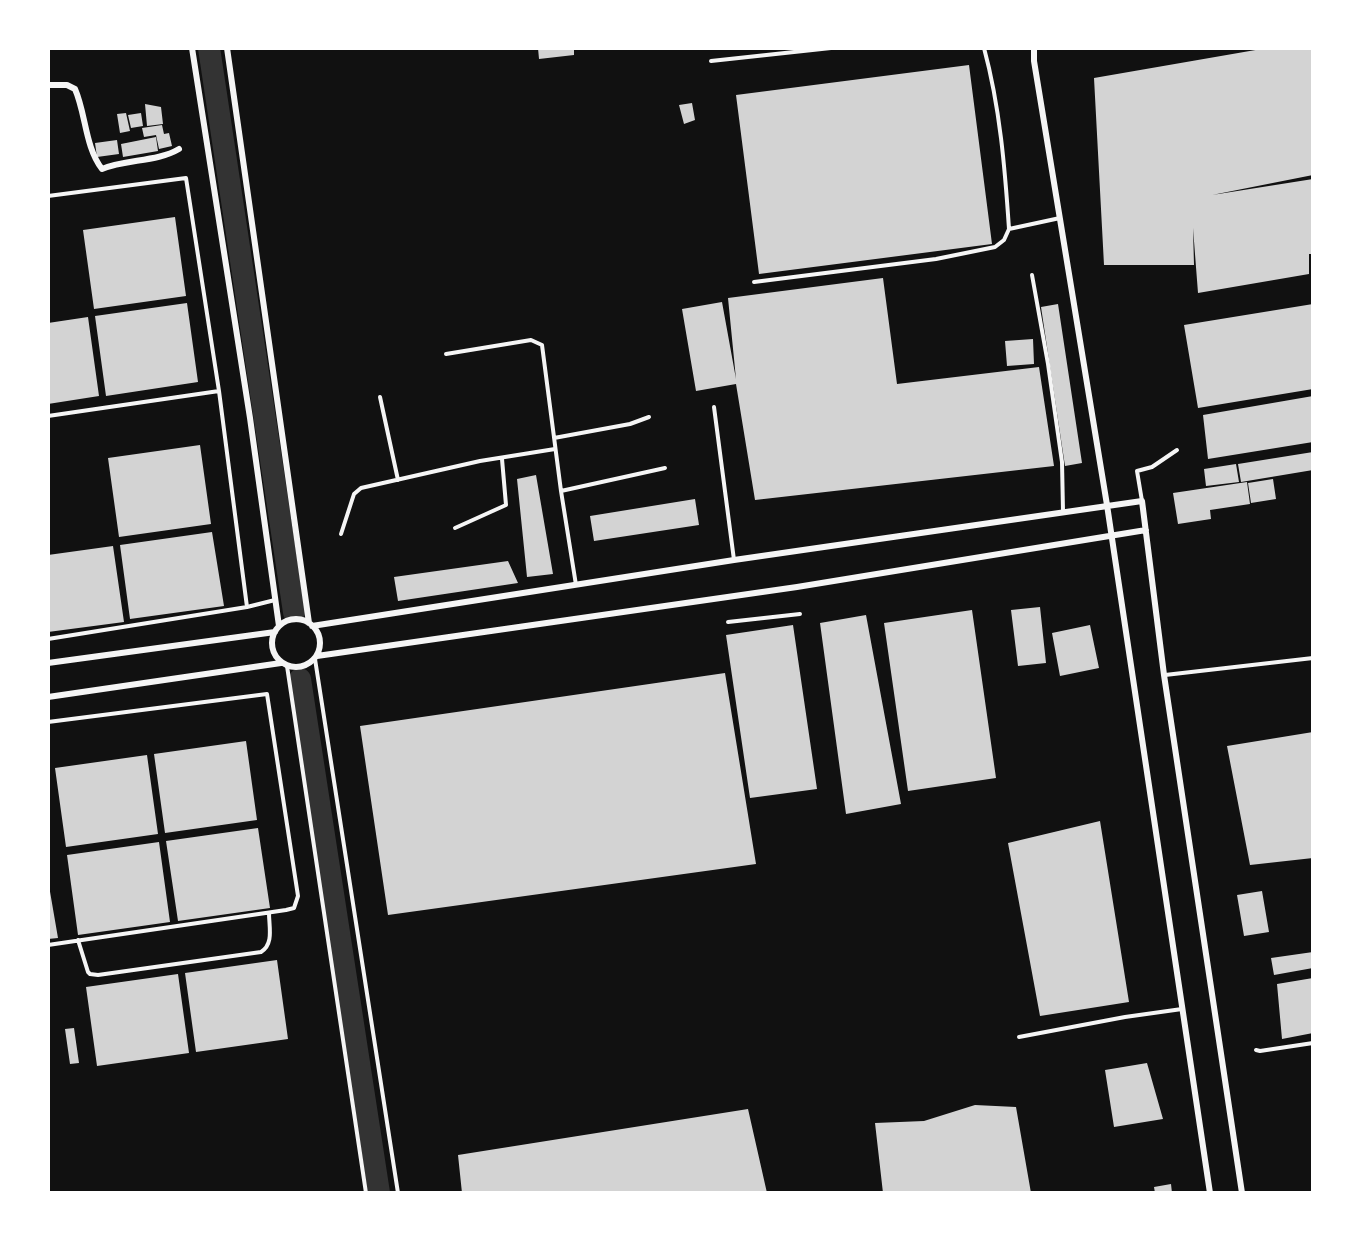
<!DOCTYPE html>
<style>
body{margin:0}
#map{position:relative;width:1361px;height:1241px;overflow:hidden;background:#111;font-family:Roboto,sans-serif}
canvas{display:block}
.frame{position:absolute;inset:0;border:50px solid #fff;pointer-events:none}
</style>
<div id="map">
<canvas width="1361" height="1241"></canvas>
<div class="frame"></div>
</div>
<script>
const ctx = document.querySelector('canvas').getContext('2d');
ctx.lineJoin = 'round';
function trace(path, color, width, dash) { ctx.strokeStyle = color; ctx.lineWidth = width; ctx.lineCap = dash ? 'butt' : 'round'; ctx.setLineDash(dash || []); ctx.stroke(path); }
function paint(path, color) { ctx.fillStyle = color; ctx.fill(path, 'evenodd'); }
trace(new Path2D(`
 M209,48l85,564
 M300,679l79,514`), '#333', 22);
paint(new Path2D(`
 M538,48h36v7l-35,4z
 M1267,48h46v127l-101,20 101,-16v75h-4v20l-111,19 -5,-65 1,37h-90l-10,-187z
 M969,65l23,179 -233,30 -23,-179z
 M692,103l3,17 -11,4 -5,-19z
 M145,104l16,3 2,17 -16,2z
 M126,113l4,18 -10,2 -3,-19z
 M141,113l2,13 -12,2 -3,-13z
 M162,125l2,9 5,-1 3,13 -13,3 -3,-14 -12,2 -2,-9z
 M156,137l2,14 -35,6 -2,-13z
 M117,140l2,14 -22,3 -2,-14z
 M175,217l11,79 -92,13 -11,-79z
 M883,278l14,106 142,-17 15,99 -299,34 -19,-116 -40,7 -14,-82 40,-7 14,77 -8,-81z
 M187,303l11,79 -92,14 -11,-80z
 M1058,304l24,159 -17,3 -24,-159z
 M1313,304v85l-115,19 -14,-83z
 M88,317l11,79 -51,8v-81z
 M1033,339l1,25 -27,2 -2,-25z
 M1313,396v46l-105,17 -5,-44z
 M200,445l11,79 -92,13 -11,-79z
 M1313,452v18l-72,12 -3,-18z
 M1236,464l3,18 -33,4 -2,-17z
 M536,475l17,99 -26,3 -10,-98z
 M1273,479l3,20 -25,4 -3,-20z
 M1247,482l3,22 -40,6 1,9 -33,5 -5,-31z
 M695,499l4,26 -105,16 -4,-25z
 M212,532l12,74 -94,13 -10,-74z
 M113,546l11,76 -76,10v-77z
 M508,561l10,22 -120,18 -4,-24z
 M1040,607l6,56 -28,3 -7,-56z
 M972,610l24,168 -88,13 -24,-168z
 M866,615l35,189 -55,10 -26,-191z
 M793,625l24,164 -67,9 -24,-163z
 M1090,625l9,43 -39,8 -8,-43z
 M725,673l31,191 -368,51 -28,-189z
 M1313,732v126l-63,7 -23,-119z
 M246,741l11,79 -92,13 -11,-79z
 M147,755l11,79 -92,13 -11,-79z
 M1100,821l29,181 -89,14 -32,-173z
 M258,828l12,80 -92,13 -12,-80z
 M159,842l11,80 -92,13 -11,-80z
 M48,880l10,58 -10,1z
 M1262,891l7,41 -25,4 -7,-41z
 M1313,952v16l-39,7 -3,-17z
 M277,960l11,79 -92,13 -11,-79z
 M178,974l11,79 -92,13 -11,-79z
 M1313,978v55l-31,6 -5,-55z
 M74,1028l5,35 -9,1 -5,-35z
 M1147,1063l16,56 -49,8 -9,-57z
 M975,1105l41,2 15,86h-148l-8,-70 49,-2z
 M748,1109l19,84h-305l-4,-38z
 M1171,1184l1,9h-17l-1,-6z`), '#d3d3d3');
trace(new Path2D(`
 M984,48c16,59 21,121 25,181l51,-11
 M711,61l120,-13
 M48,196l138,-18 33,213 28,216 28,-7
 M1032,275l16,89 14,98 1,49
 M754,282l182,-23 59,-12 9,-7 5,-11
 M446,354l85,-14 11,5 19,146 15,94
 M380,397l18,83
 M714,407l20,153
 M48,416l171,-25
 M554,438l76,-14 19,-7
 M561,491l104,-23
 M1142,501l-5,-30 15,-4 25,-17
 M455,528l51,-23 -4,-46
 M341,534l13,-40 7,-6 119,-27 75,-12
 M728,622l72,-8
 M48,639l199,-32
 M315,659l83,534
 M287,666l79,527
 M1165,675l148,-17
 M48,722l219,-28 31,202 -4,12 -8,2 -238,35
 M78,940l10,32 2,2 8,1 163,-23c13,-8 8,-25 8,-39
 M1019,1037l106,-20 57,-8
 M1256,1050l4,1 53,-8`), '#f5f5f5', 4);
trace(new Path2D(`
 M192,48l58,370 29,208
 M227,48l82,575
 M1034,48v13l73,444 103,688
 M48,85h19l8,4c11,25 10,58 27,80 24,-10 55,-7 77,-20
 M272 643a24 24 0 1 1 48 0a24 24 0 1 1-48 0Z
 M312,626l422,-66 408,-59 22,174 78,518
 M317,656l480,-69 349,-57
 M48,663l227,-31
 M48,697l233,-34`), '#f5f5f5', 6);
</script>
